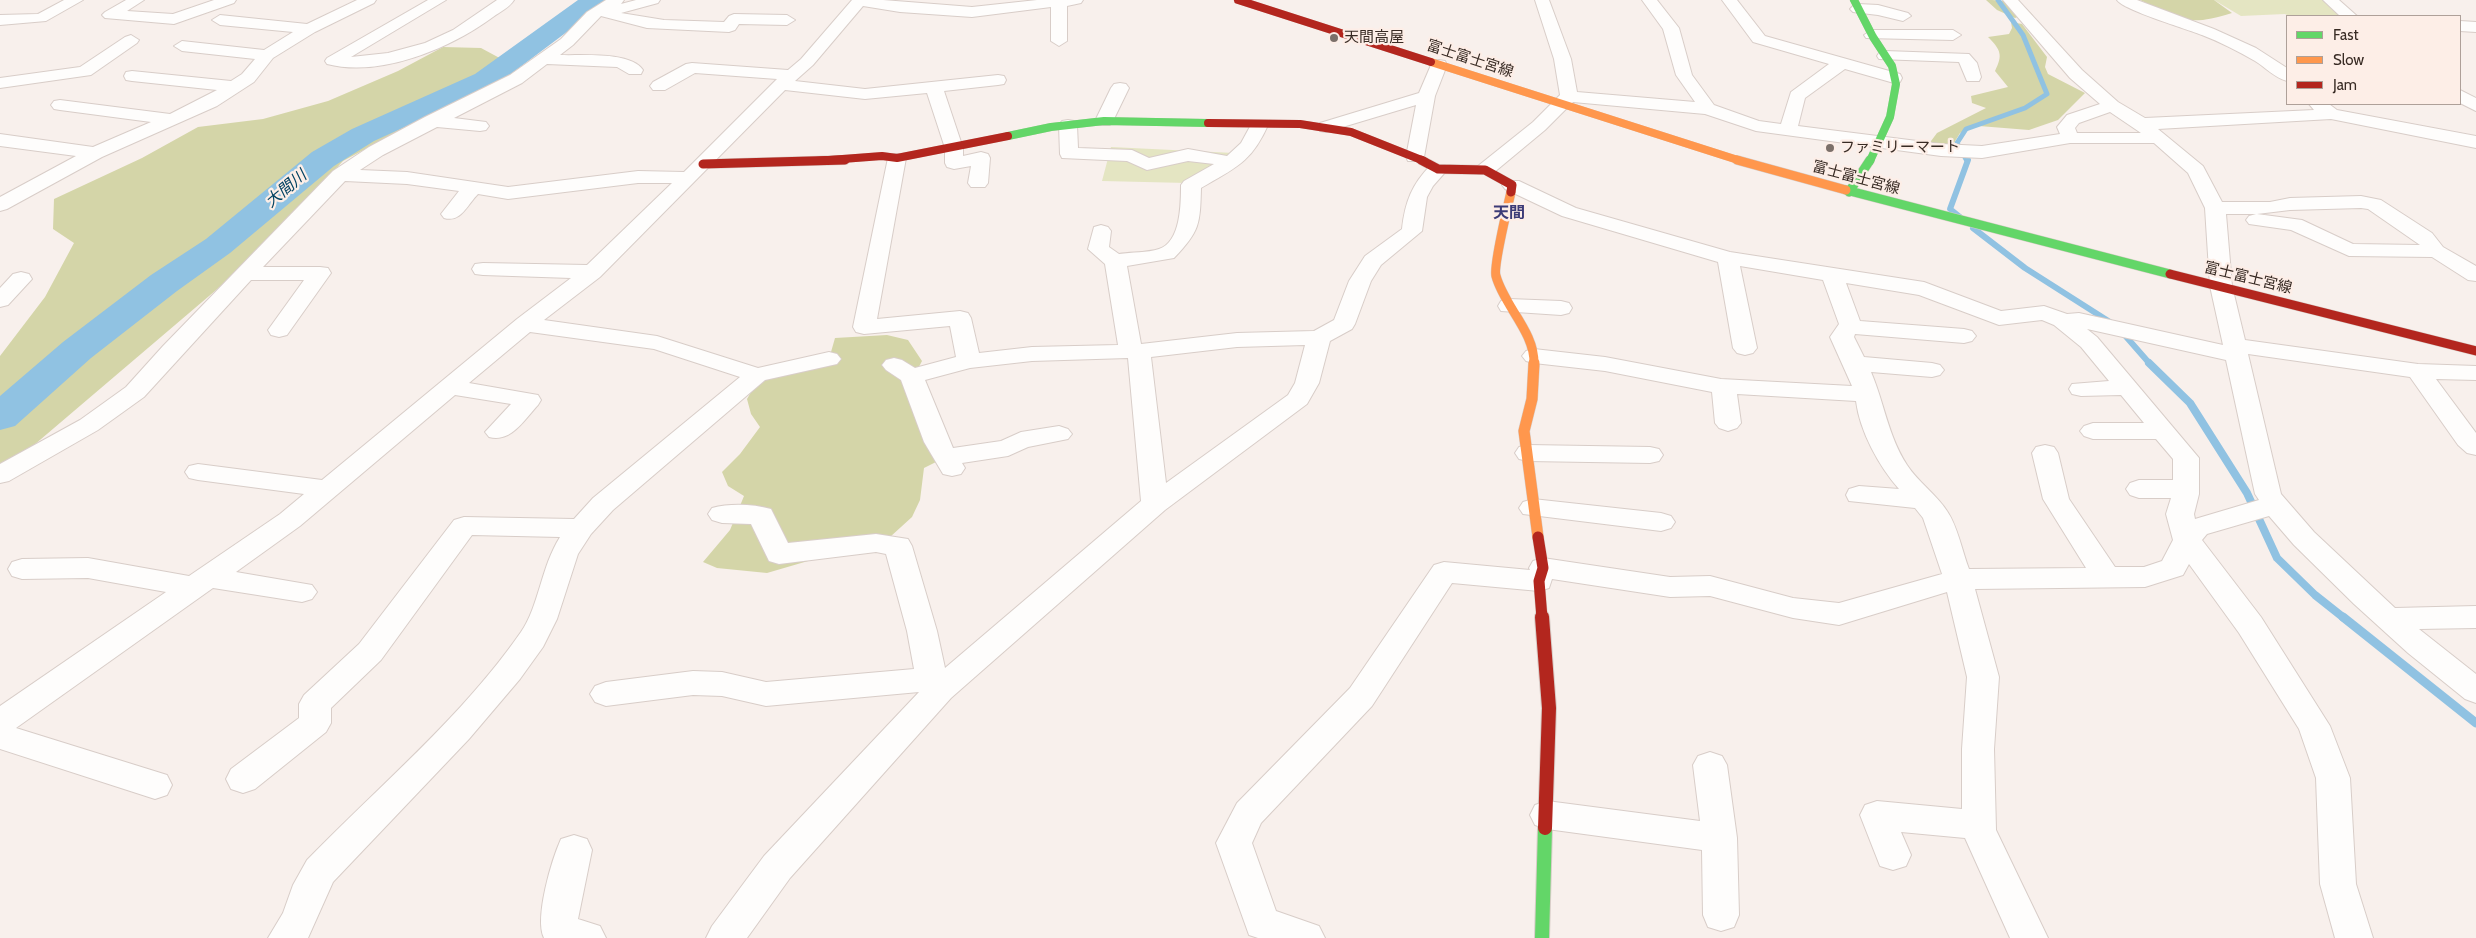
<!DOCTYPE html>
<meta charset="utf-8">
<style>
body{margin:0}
#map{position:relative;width:2476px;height:938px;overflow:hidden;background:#f8f0ec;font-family:Cabin,sans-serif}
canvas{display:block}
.legend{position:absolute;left:2286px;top:15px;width:175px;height:90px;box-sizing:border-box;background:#fdeee7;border:1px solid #aea099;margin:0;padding:6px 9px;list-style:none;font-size:15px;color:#382b24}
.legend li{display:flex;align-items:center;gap:10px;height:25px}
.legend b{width:25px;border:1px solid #aea099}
</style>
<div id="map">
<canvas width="2476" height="938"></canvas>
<ul class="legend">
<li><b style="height:6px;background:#63d668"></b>Fast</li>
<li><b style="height:6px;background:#ff974d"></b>Slow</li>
<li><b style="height:6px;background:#b3261e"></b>Jam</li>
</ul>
</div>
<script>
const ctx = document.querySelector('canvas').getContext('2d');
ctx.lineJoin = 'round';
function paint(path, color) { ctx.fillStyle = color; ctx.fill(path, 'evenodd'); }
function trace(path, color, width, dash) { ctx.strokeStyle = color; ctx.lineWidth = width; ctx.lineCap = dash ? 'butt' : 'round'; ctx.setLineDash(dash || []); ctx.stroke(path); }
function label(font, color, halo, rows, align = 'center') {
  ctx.font = font + ' Cabin,"Noto Sans JP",sans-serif'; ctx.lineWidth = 4.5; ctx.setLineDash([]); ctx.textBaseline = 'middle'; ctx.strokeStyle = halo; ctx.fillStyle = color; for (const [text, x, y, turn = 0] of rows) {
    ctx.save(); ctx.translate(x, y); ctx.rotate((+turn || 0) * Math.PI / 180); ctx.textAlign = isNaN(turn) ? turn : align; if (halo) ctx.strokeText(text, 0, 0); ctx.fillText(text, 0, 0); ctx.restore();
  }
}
paint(new Path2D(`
 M2214,0h110l20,16h-55l-4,-2 -44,2z
 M1111,147l123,6 -47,30 -85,-2z`), '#e4e5c2');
paint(new Path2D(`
 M1986,0c15,0 39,2 48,17l-11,-2 -8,3 -18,-8z
 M2140,0h74l18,13c-44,14 -53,7 -92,-13z
 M2011,22l11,2 25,33 -2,10 3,7 37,19 -27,27 -29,10 -50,-4 -19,7 -9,15 -23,-3 9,-12 49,-25 -14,-5 -1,-7 37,-9 -13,-16c8,-16 6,-21 -7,-34l21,-3 3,-6z
 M443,47l38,1 26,14 2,10 -166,89 -94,101 -249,212v-118l45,-59 29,-54 -21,-14 1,-30 88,-41 56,-31 65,-8 65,-18 70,-30z
 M887,335l21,5 14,21 -13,25 37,71 -22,11 -4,32 -8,17 -22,20 -123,36 -50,-5 -14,-6 27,-32 14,-34 -16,-10 -6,-14 18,-18 20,-27 -9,-13 -4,-15 11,-19 71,-21 6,-21z`), '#d4d5a8');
trace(new Path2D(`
 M1967,161l-10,-18 9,-14 59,-21 22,-14 -24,-59 -25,-35`), '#90c2e2', 5);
trace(new Path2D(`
 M1960,217l-10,-8 18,-49
 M1973,228l52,40 88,56
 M2122,332l28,32`), '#90c2e2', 6);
trace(new Path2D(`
 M2149,363l41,40 57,90 30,65 38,37 29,23`), '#90c2e2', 8);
trace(new Path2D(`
 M2343,617l133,106`), '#90c2e2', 9);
paint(new Path2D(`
 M578,0h31l-3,5 -10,5 -101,76 -121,55 -40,25 -104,87 -53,38 -86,67 -76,68 -15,4v-34l63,-54 88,-67 55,-36 106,-87 40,-23 123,-55z`), '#90c2e2');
const street = new Path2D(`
 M64,0h19l-37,21 -46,4v-10l38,-1z
 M126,0h18l-17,11 46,3 41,-14h22l-2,3 -60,21 -69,-6 -3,-3 3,-3z
 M357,0h19l-2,3 -59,29 -42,26 -19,24 -37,24 -115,51 -95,52 -7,2v-14l76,-41 -76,-10v-12l93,13 58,-25 -91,-12 -6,-1 -3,-4 3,-4 6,-1 110,14 47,-24 -85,-9 -6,-1 -2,-4 2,-4 6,-1 99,10 11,-7 13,-15 -73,-8 -8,-5 8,-5 82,9 29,-18 -73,-7 -8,-5 8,-5 87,9z
 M428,0h18l-95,57 37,-4 37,-10 28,-13 44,-30h17c-4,7 -14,12 -21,17 -42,31 -112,61 -166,47l-2,-3 2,-3z
 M606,0h18l-3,4 15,-4h24l-2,3 -37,10 43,7 60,2 5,-6 5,-2 53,1 8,5 -8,5 -48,-1 -4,6 -6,2 -82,-4 -46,-12 -28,29 -13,10c21,1 70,-4 83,15l-2,4h-12l-12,-7 -70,-3 -25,19 -68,35 32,4 3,4 -3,4 -6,1 -43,-4 -54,28 -23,15 47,2 101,15 130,-16 46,1 93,-93 -82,-6 -30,17h-12l-3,-4 3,-4 33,-18 6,-1 96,7 13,-11 51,-59h31l89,7 65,-7h46l-2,3 -14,3v35l-8,5 -8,-5v-34l-79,10 -72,-5 -37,-6 -50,59 -18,16 70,8 133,-14 6,1 2,4 -2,4 -6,1 -54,6 19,57v8l18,-4 7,2 2,4 -2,25 -3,4h-14l-3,-4 3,-17 -17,3 -7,-2 -2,-4v-15l-18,-55 -62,6 -80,-9 -185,187 -56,43 113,16 101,32 71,-16 8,2 4,5 -4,5 -72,16 -152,130 -22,24 -13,20 -21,65 -14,28 -23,32 -51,60 -136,143 -25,56h-40l15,-25 10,-28 14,-25c72,-74 155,-143 214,-228 18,-26 20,-65 39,-95l-88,-2 -91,125 -50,48v15l-5,9 -71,57 -12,4 -12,-4 -5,-10 5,-10 68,-51v-14l5,-9 55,-51 95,-124 10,-3 110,2 19,-21 147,-121 -86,-28 -124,-17 -61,51 69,12 3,5 -3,5c-14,15 -27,38 -49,32l-4,-5 26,-28 -56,-9 -155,131 -64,46 76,13 5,7 -5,7 -10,3 -89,-14 -197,140 151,47 5,10 -5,10 -12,4 -155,-50v-43l166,-114 -78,-14 -66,1 -10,-3 -4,-7 4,-7 10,-3 66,-1 101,18 91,-62 24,-20 -106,-14 -9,-2 -4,-6 4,-6 9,-2 124,16 195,-161 54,-41 -88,-3 -8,-1 -3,-5 3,-5 8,-1 104,2 85,-82h-34l-130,16 -30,-5c-11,11 -17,29 -34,24l-3,-4 18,-23 -52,-7 -62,-3 -82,86h57l8,1 3,5 -44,62 -8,2 -8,-2 -3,-5 36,-50h-53l-107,117 -46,33 -89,51 -9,2v-19l80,-44 46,-33 37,-41 170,-175 36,-24 56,-30 85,-42 51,-36 26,-27z
 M1535,0h14l22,59 6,33 118,10 -19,-27 -13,-46 -21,-29h15l22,28 13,47 22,30 45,16 22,3 10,-32 38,-28 -76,-22 -31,-42h15l28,36 135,38 2,4 -2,4 -6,1 -49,-14 -40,29 -7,28 143,18 41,2 78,-12 -3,-7 10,-12 33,-11 -30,-26 -67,-78h15l64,70 36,32 27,16 169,-8 -5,-6h20l8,6 139,26v12l-145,-29 -173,10 45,37 19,36h48l20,-4 71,-2 20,4 51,33 11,14 33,19v15l-8,-1 -36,-23 -83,-1 -58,-26 -42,-6 -3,-4 3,-4 7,-2h-30l6,72 13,54 173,24 58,2v14l-40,-1 40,54v22l-9,-2 -9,-8 -48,-68 -162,-23 33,140 33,38 81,76 81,-2v22l-57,1 57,45v29l-11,-4 -57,-46 -54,-49 -60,-59 -25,-29 -62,18 -5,6 59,77 69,109 20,52 6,106 17,54h-38l-15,-54 -4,-106 -17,-49 -60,-96 -50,-69 -6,11 -38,12 -170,2 24,88 -5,72 2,81 52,108h-38l-45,-100 -64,-6 10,23 -5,11 -13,4 -13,-4 -20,-51 5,-10 12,-4 85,8v-60l5,-72 -20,-85 -108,33 -46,-7 -83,-22 -40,1 -118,-18 -3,9 -10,3 -87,-8 -80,123 -111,117 -9,20 24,68 43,15 6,12h-67l-9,-3 -33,-92 21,-40 113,-115 84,-123 10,-3 86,8 -1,-2 4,-7 10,-3 127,19 40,-1 83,22 46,5 103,-29 -19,-56 -8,-10 -66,-7 -3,-6 3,-6 10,-3 40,3c-20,-23 -39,-57 -43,-88l-119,-7 4,29 -4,5 -9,3 -9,-3 -4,-5 -3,-31 -107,-21 -71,-8 -8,-2 -4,-5 4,-5 8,-2 71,8 116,22 131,7 -22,-49 9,-13 -16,-44 -83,-14 17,82 -4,5 -8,2 -8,-2 -4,-5 -15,-86 -156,-46 -57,-27 -3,-4 3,-4h14l57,27 154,44 194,30 77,29 43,-5 23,8 12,-1 144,32 -13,-59 -5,-78 -17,-35 -34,-30h-84l-88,15 -41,-2 -185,-25 -51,-17 -132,-12 -28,28 -53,44h-14l-3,-4 3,-4 55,-44 27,-27 -6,-36zM2110,112l31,21h-64l-2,-5 4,-5zM2361,208l7,1 52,36 -67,-1 -51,-24 -45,-6 33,-4zM1846,283l73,12 80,30 43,-5 12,5 27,22 28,34 -37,3 -3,5 3,5 9,2 40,-1 23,28h-51l-9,3 -4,5 4,5 9,3h63l17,20v21h-34l-9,3 -4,6 4,6 9,3h32l-5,16 7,26 -11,21 -18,6h-29l-46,-68 -11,-46 -4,-6 -9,-2 -9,2 -4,6 11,46 43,69 -117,1c-7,-18 -11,-42 -22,-58 -11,-17 -29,-29 -40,-46 -19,-29 -23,-63 -36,-93l61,5 8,-2 4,-5 -4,-5 -8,-2 -68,-6 -10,-20 1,-3 109,9 8,-2 4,-5 -4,-5 -8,-2 -104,-8zM2087,329l139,31 29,134 4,6 -64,19 -1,-5 5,-20v-36l-102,-121z
 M2117,0h20l77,29 42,19 31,20v13c-12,-3 -22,-14 -32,-20 -17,-10 -35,-19 -53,-26 -15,-6 -79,-25 -85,-35z
 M2323,0h16l18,16h-17z
 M1858,4l20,1 30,8 3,3 -8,5 -25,-6 -25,-3 -3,-3 3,-3z
 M2460,21l16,1v10l-16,-1z
 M1872,30h81l8,5 -8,5 -87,-2 -2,-3z
 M131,35l8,5 -2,3 -46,32 -91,13v-10l80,-11 45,-30z
 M1885,51l84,3 8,9 4,14 -2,4h-12l-8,-19 -80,-3 -2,-3 2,-3z
 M1439,60l6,1 2,4 -12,31 -11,61 -2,4h-14l-2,-4 10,-52 -90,27 -6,-1 -3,-4 3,-4 99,-30 12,-28 2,-4z
 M1120,83l6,1 3,4 -16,33 -3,4h-12l-3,-4 16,-33 3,-4z
 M2460,90l16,8v13l-16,-8z
 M1068,120l6,1 3,4 1,23 54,2 17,8 39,-9 39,7 14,-13 12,-22h12l3,4c-17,38 -33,43 -67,63 -1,36 -1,43 -27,70l-47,8 14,78 96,-11 77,-2 20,-11 15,-39 16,-25 37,-27c3,-27 10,-45 29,-64h14l3,4 -15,17 -6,11 -5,34 -41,34 -10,16 -16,43 -3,5 -22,12 -11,42 -12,21 -142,106 -214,188 -161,180 -43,60h-41l6,-12 52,-70 155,-164 -153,14 -44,-10 -29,-1 -87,11 -11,-4 -5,-8 5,-8 11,-4 87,-11 29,1 44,10 148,-13 -7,-38 -21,-77 -10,-2 -97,12 -10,-3 -18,-37 -29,-1 -10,-3 -4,-6 4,-6c18,-5 41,-4 59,1l17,34 88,-9 32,5 4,7 25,85 8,37 196,-167 -13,-143 -96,3 -62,7 -45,12 28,68 48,-7 20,-9 38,-6 9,3 4,5 -4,5 -40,8 -20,9 -46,7 3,5 -4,6 -9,2 -9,-2 -19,-32 -23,-62 -15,-10 -4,-5 4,-5 8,-2 8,2 13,8 41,-11 -6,-31 -86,8 -8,-2 -3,-5 35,-169 2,-4h14l2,4 -29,161 83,-8 8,2 3,5 8,35 53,-6 86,-2 -13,-81 -17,-15 6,-22 7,-2 7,2 3,4 -2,16 10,7c13,-2 28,-1 40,-5 22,-7 22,-46 22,-64l3,-4 30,-17 -26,-3 -41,9 -20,-9 -65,-3 -2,-4 -1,-29 3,-4zM1305,345l-10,38 -7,12 -122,88 -15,-126 86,-10z
 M21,272l8,2 3,5 -24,26 -8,2v-19l13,-14z
 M1509,299l52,2 8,2 3,5 -3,5 -8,2 -60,-4 -3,-5 3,-5z
 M1528,445l122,2 9,2 4,6 -4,6 -9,2 -122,-2 -9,-2 -4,-6 4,-6z
 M1533,499l128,14 10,3 4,6 -4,6 -10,3 -138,-17 -4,-6 4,-6z
 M1710,752l12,4 5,9 10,73 2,77 -5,12 -13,4 -13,-4 -5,-12 -1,-65 -155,-21 -12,-4 -5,-10 5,-10 12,-4 153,20 -7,-56 5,-9z
 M574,835l13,4 5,11 -14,69 22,7 6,12h-62c-10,-20 8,-79 17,-99z`);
const fastFar2 = new Path2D(`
 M1854,0l19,37 19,29 4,18 -6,33 -20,44
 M1008,136l43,-9 53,-6 104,2`);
const fastFar1 = new Path2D(`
 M1846,190l324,84
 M1849,192l21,-32`);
const fast = new Path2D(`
 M1542,938l3,-110`);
const slowFar2 = new Path2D(`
 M1431,62l310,99`);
const slowFar1 = new Path2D(`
 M1737,160l109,30
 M1511,192c-3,13 -18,75 -15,84 8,30 39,56 38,88`);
const slow = new Path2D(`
 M1534,363l-2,36 -8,32 14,106`);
const jamFar3 = new Path2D(`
 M1238,0l193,62
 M1208,123l92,1 51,8 73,29
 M816,161l66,-5 15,2 111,-22`);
const jamFar2 = new Path2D(`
 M1421,160l17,9 47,1 27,15 -1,7
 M703,164l142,-4
 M2170,274l306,77`);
const jamFar1 = new Path2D(`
 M1538,537l5,31 -4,13 3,37`);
const jam = new Path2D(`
 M1542,617l7,91 -4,120`);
trace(street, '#d8cdc8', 2);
trace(fastFar2, '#d8cdc8', 8);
trace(fastFar1, '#d8cdc8', 10);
trace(fast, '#d8cdc8', 16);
trace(slowFar2, '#d8cdc8', 8);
trace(slowFar1, '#d8cdc8', 10);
trace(slow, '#d8cdc8', 12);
trace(jamFar3, '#d8cdc8', 8);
trace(jamFar2, '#d8cdc8', 10);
trace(jamFar1, '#d8cdc8', 12);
trace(jam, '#d8cdc8', 16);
paint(street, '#fefdfc');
trace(fastFar2, '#63d668', 8);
trace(fastFar1, '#63d668', 9);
trace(fast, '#63d668', 14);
trace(slowFar2, '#ff974d', 8);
trace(slowFar1, '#ff974d', 9);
trace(slow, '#ff974d', 11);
trace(jamFar3, '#b3261e', 8);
trace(jamFar2, '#b3261e', 9);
trace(jamFar1, '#b3261e', 11);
trace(jam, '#b3261e', 14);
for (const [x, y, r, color] of [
 [1334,38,5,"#7b706a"],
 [1830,148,5,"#7b706a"]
]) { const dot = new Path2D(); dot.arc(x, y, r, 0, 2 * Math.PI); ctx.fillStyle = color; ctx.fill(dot); trace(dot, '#fdeee7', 2); }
label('15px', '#382b24', '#fdeee7', [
 ["天間高屋",1344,38],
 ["ファミリーマート",1840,148]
], 'left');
label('15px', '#382b24', '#fdeee7', [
 ["富士富士宮線",1470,59,18],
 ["富士富士宮線",1856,178,15],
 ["富士富士宮線",2248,278,14]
]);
label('italic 16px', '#024262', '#fdeee7', [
 ["大間川",286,189,-40]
]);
label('bold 16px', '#3c3b77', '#fdeee7', [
 ["天間",1509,213]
]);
</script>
